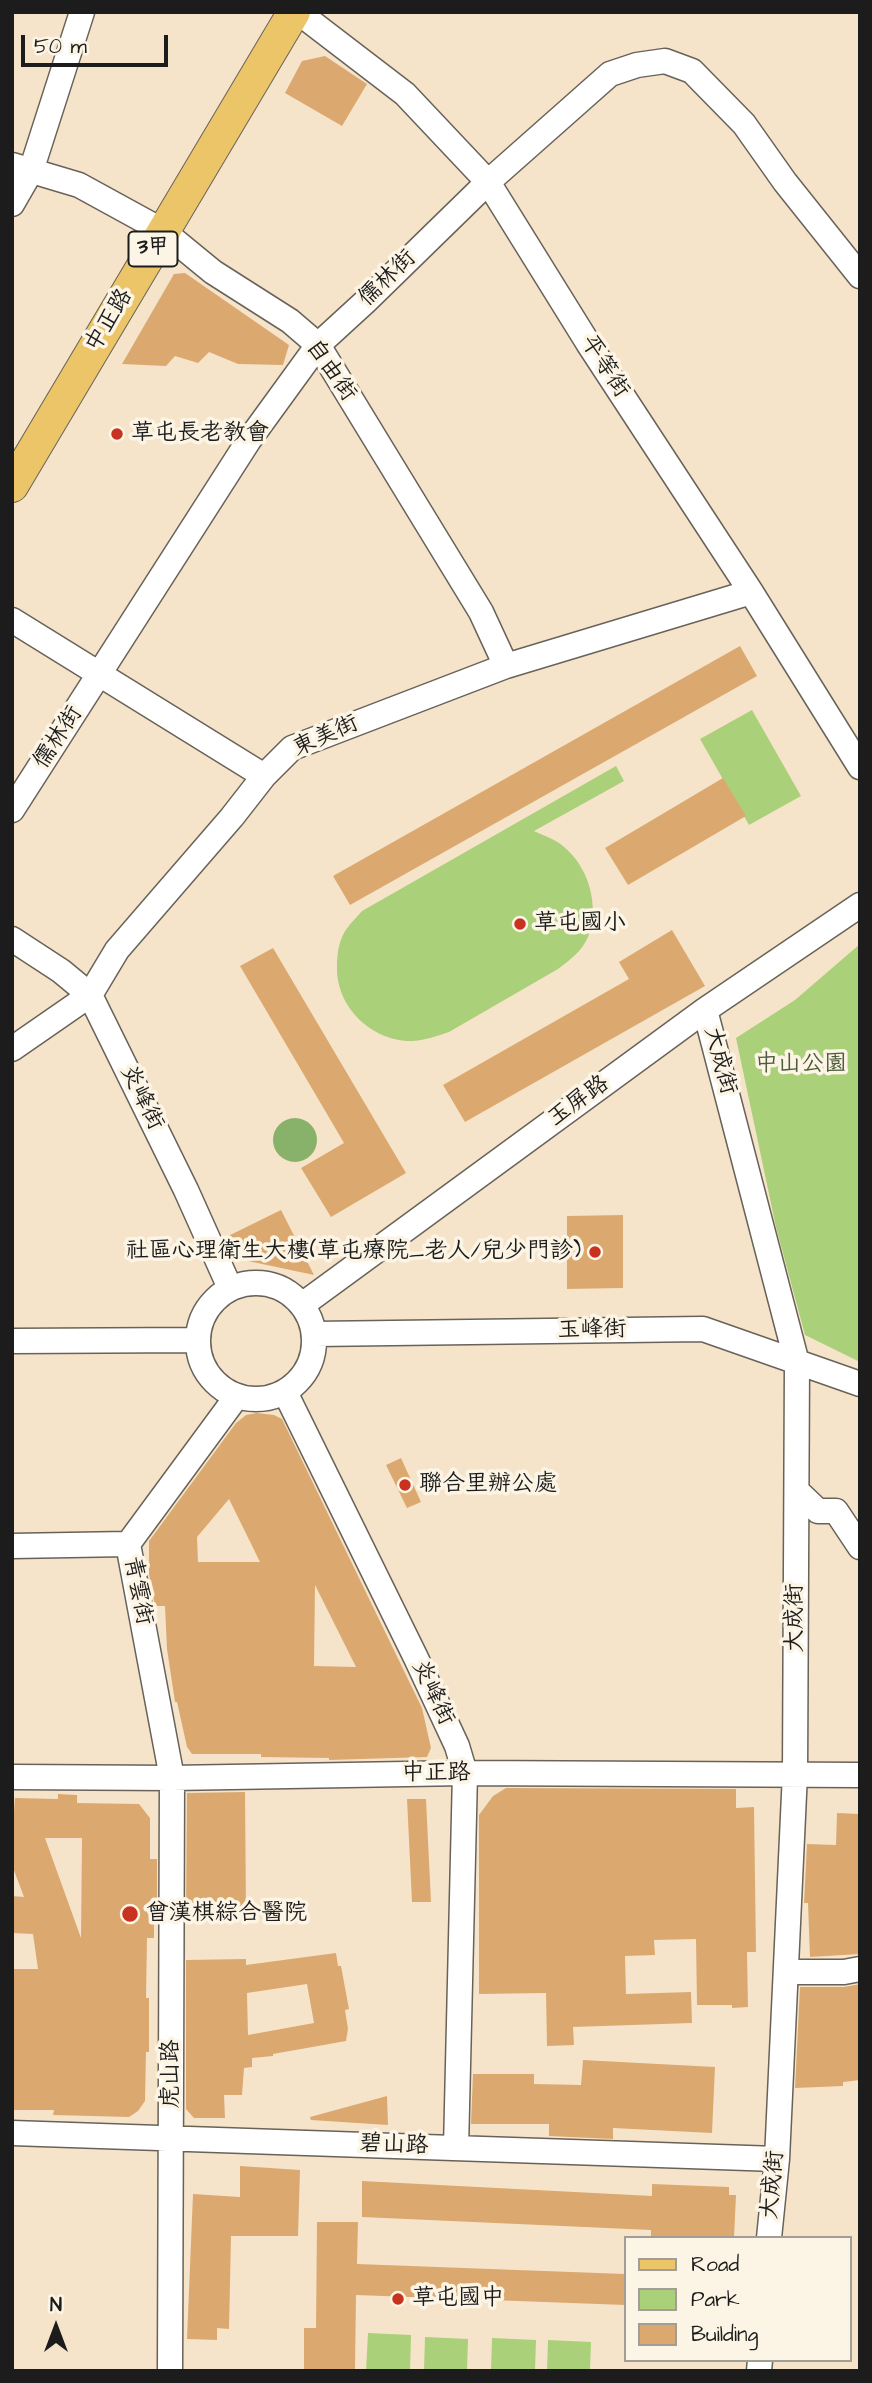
<!DOCTYPE html>
<meta charset="utf-8">
<style>
body{margin:0}
#map{position:relative;width:872px;height:2383px;overflow:hidden;background:#f6e4ca;font-family:"Architects Daughter",sans-serif}
canvas{display:block}
.frame{position:absolute;inset:0;border:14px solid #1c1c1c;pointer-events:none}
.legend{position:absolute;left:624px;top:2236px;width:228px;height:126px;box-sizing:border-box;background:#fcf5e5;border:2px solid #a29e95;margin:0;padding:9px 12px;list-style:none;font-size:21px;color:#1c1c1c}
.legend li{display:flex;align-items:center;gap:14px;height:35px}
.legend b{width:35px;border:2px solid #a29e95}
.north{position:absolute;left:21px;top:2292px;width:70px;height:70px;-webkit-text-stroke:5px #fcf5e5;paint-order:stroke;rotate:0deg;font-size:19px;font-weight:700;line-height:28px;text-align:center;color:#1c1c1c}
.north::after{content:'';display:block;margin:auto;width:24px;height:32px;background:#1c1c1c;clip-path:polygon(50% 0,100% 100%,50% 72%,0 100%)}
.scale{position:absolute;left:21px;top:35px;width:147px;height:32px;box-sizing:border-box;border:4px solid #1c1c1c;border-top:0;padding-left:9px;font-size:21px;line-height:24px;white-space:nowrap;color:#1c1c1c;-webkit-text-stroke:5px #fcf5e5;paint-order:stroke}
</style>
<div id="map">
<canvas width="872" height="2383"></canvas>
<div class="frame"></div>
<ul class="legend">
<li><b style="height:9px;background:#edc569"></b>Road</li>
<li><b style="height:19px;background:#abd07a"></b>Park</li>
<li><b style="height:19px;background:#dba970"></b>Building</li>
</ul>
<div class="north">N</div>
<div class="scale">50 m</div>
</div>
<script>
const ctx = document.querySelector('canvas').getContext('2d');
ctx.lineJoin = 'round';
function paint(path, color) { ctx.fillStyle = color; ctx.fill(path, 'evenodd'); }
function trace(path, color, width, dash) { ctx.strokeStyle = color; ctx.lineWidth = width; ctx.lineCap = dash ? 'butt' : 'round'; ctx.setLineDash(dash || []); ctx.stroke(path); }
function label(font, color, halo, rows, align = 'center') {
  ctx.font = font + ' "Architects Daughter","LXGW WenKai TC",sans-serif'; ctx.lineWidth = 7; ctx.setLineDash([]); ctx.textBaseline = 'middle'; ctx.strokeStyle = halo; ctx.fillStyle = color; for (const [text, x, y, turn = 0] of rows) {
    ctx.save(); ctx.translate(x, y); ctx.rotate((+turn || 0) * Math.PI / 180); ctx.textAlign = isNaN(turn) ? turn : align; if (halo) ctx.strokeText(text, 0, 0); ctx.fillText(text, 0, 0); ctx.restore();
  }
}
paint(new Path2D(`
 M752,710l49,86 -52,29 -49,-86z
 M616,766l8,15 -90,50c10,5 21,8 29,15 26,21 37,60 25,91 -6,14 -18,23 -30,32l-109,63c-12,4 -23,8 -36,9 -40,1 -77,-33 -76,-74 0,-14 2,-29 11,-40 4,-6 10,-11 14,-16z
 M860,944v418l-55,-27 -29,-108 -40,-189 59,-38z
 M368,2333l43,2 -1,36h-44z
 M425,2337l43,2 -1,32h-43z
 M492,2338l44,2 -1,31h-44z
 M548,2340l43,2 -1,29h-43z`), '#abd07a');
paint(new Path2D(`
 M273 1140a22 22 0 1 1 44 0a22 22 0 1 1-44 0Z`), '#88b26a');
paint(new Path2D(`
 M325,56l42,28 -25,42 -57,-33 17,-32z
 M185,273l104,72 -6,20 -45,-1 -29,-12 -11,11 -23,-7 -9,10 -44,-2 52,-90z
 M740,646l17,30 -407,229 -17,-29z
 M723,778l23,38 -118,69 -23,-37z
 M672,930l33,56 -240,136 -22,-37 186,-106 -10,-17z
 M273,948l133,225 -75,44 -30,-49 43,-25 -104,-177z
 M281,1210l33,65 -80,-17 -10,-20z
 M623,1215v73l-56,1v-73z
 M257,1413l17,2 8,4 140,289 9,40 -4,9 -98,3v-2l-68,-1v-3h-69l-5,-7 -10,-45h-2l-8,-53 -2,-43h-10l-6,-32v-33l87,-118 10,-8zM229,1499l31,63h-62l-1,-25zM315,1585l41,82 -42,-1z
 M401,1458l20,44 -14,6 -21,-43z
 M506,1788l230,1v19l18,-1 2,145h-9l1,55 -16,1v-3h-35l-1,-66 -42,1 1,15 -30,1 1,38 65,-2 1,31 -119,4 1,18 -27,1 -1,-53 -67,1v-179l14,-19z
 M245,1792l1,122h-60l1,-121z
 M58,1794l19,1v8l62,1 11,14v41h7v56h-3v23h-7l-1,60h3v54h-3l-1,49 -7,10 -9,6 -76,-2 1,-5h-42v-141h26l-5,-35 -21,-1v-37l12,1 -12,-32v-54h2l1,-13 43,1zM45,1838h37l-1,100z
 M407,1799h19l5,103h-19z
 M837,1813l23,1v140l-50,3 -2,-54h-4l3,-59 29,1z
 M336,1953l2,13h3l8,43 -4,1 3,19 -2,12 -73,13v2l-21,2v9l-8,1 -2,27h-18l1,23h-31l-8,-9v-149l60,-1v6zM307,1984l7,39 -66,12 -1,-42z
 M860,1984v96l-17,2v4l-48,2 5,-101h44z
 M583,2060l132,7 -3,66 -99,-5v11l-64,-3v-12h-78l2,-50h61v10l47,1z
 M387,2096l1,29 -77,-5 -1,-3z
 M240,2166l60,4 -2,66h-67l-2,93 -12,-1v12l-30,-1 6,-145 47,3z
 M362,2181l290,15v-12l77,3v8h7l-2,43h-83v-8l-289,-13z
 M317,2222h41l-1,42 268,10v31l-269,-10 -1,76h-51v-43h12z`), '#dba970');
const minor = new Path2D(`
 M298,12l107,82 83,88 100,161 163,249 109,175
 M12,165l67,20 84,46 50,41 77,49 28,24 163,267 25,54
 M12,204l19,-33 51,-159
 M12,620l252,156
 M12,810l237,-370 69,-95 47,-43 123,-120 122,-108 27,-9 28,-4 27,10 52,53 41,58 75,94
 M12,939l49,32 29,24 96,195 44,98
 M705,1010l92,353 -2,410 -18,386 -8,79
 M12,1049l78,-54 27,-45 115,-133 32,-41 28,-28 214,-82 245,-74
 M198 1341a58 58 0 1 1 116 0a58 58 0 1 1-116 0Z
 M302,1305l403,-295 155,-105
 M315,1334l388,-5 157,55
 M12,1341l185,-1
 M285,1392l131,266 41,88 8,27 -9,375
 M797,1491l21,20h18l24,36
 M12,1546l116,-2
 M12,1777l160,1 293,-5 395,2
 M786,1972h58l16,-3
 M12,2133l765,26
 M170,2371l2,-593 -44,-234 109,-148
 M759,2371l1,-11`);
const major = new Path2D(`
 M12,486l282,-474`);
trace(minor, '#686259', 27);
trace(major, '#686259', 34);
trace(minor, '#fff', 24);
trace(major, '#edc569', 32);
for (const [x, y, r, color] of [
 [117,434,7,"#c8321e"],
 [520,924,7,"#c8321e"],
 [595,1252,7,"#c8321e"],
 [405,1485,7,"#c8321e"],
 [130,1914,9,"#c8321e"],
 [398,2299,7,"#c8321e"]
]) { const dot = new Path2D(); dot.arc(x, y, r, 0, 2 * Math.PI); ctx.fillStyle = color; ctx.fill(dot); trace(dot, '#fcf5e5', 2.5); }
for (const [x, y, w] of [
 [153,249,49]
]) { const box = new Path2D(); box.roundRect(x - w / 2, y - 17.5, w, 35, 5); ctx.fillStyle = '#fcf5e5'; ctx.fill(box); trace(box, '#1c1c1c', 2); }
label('bold 21px', '#1c1c1c', null, [
 ["3甲",153,249]
]);
label('23px', '#1c1c1c', '#fcf5e5', [
 ["儒林街",388,279,-44],
 ["中正路",110,321,-59],
 ["平等街",604,367,57],
 ["自由街",330,371,55],
 ["東美街",326,737,-24],
 ["儒林街",59,738,-57],
 ["大成街",719,1061,75],
 ["炎峰街",141,1098,64],
 ["玉屏路",579,1102,-36],
 ["玉峰街",592,1331,-1],
 ["青雲街",137,1591,79],
 ["大成街",796,1618,-90],
 ["炎峰街",432,1693,65],
 ["中正路",436,1774],
 ["虎山路",172,2074,-90],
 ["碧山路",394,2146,2],
 ["大成街",774,2185,-85]
]);
label('23px', '#1c1c1c', '#fcf5e5', [
 ["草屯長老教會",131,434],
 ["草屯國小",534,924],
 ["社區心理衛生大樓(草屯療院_老人/兒少門診)",581,1252,"right"],
 ["聯合里辦公處",419,1485],
 ["曾漢棋綜合醫院",146,1914],
 ["草屯國中",412,2299]
], 'left');
label('23px', '#4e5b3d', '#fcf5e5', [
 ["中山公園",801,1065]
]);
</script>
